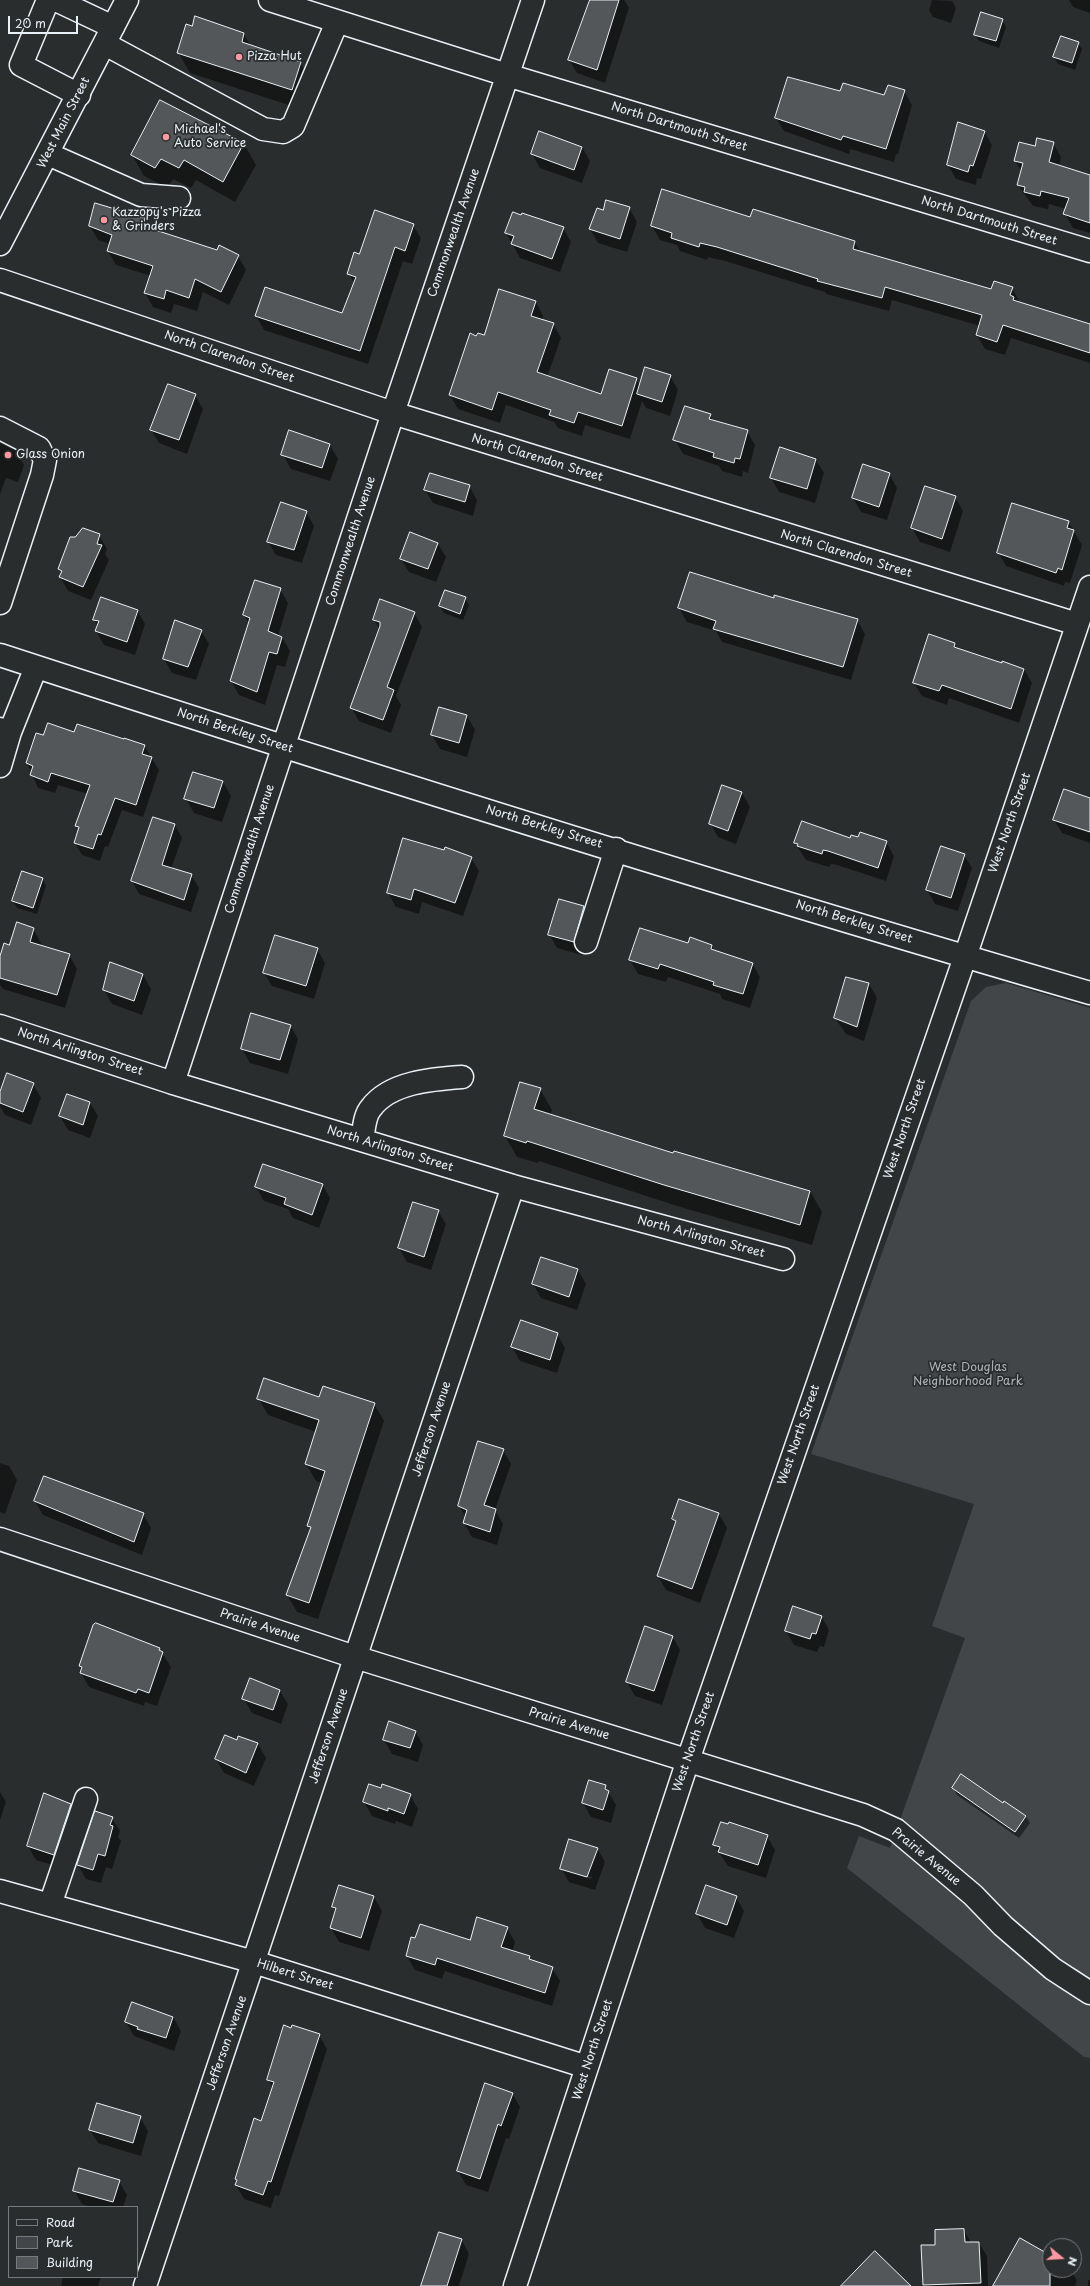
<!DOCTYPE html>
<style>
body{margin:0}
#map{position:relative;width:1090px;height:2286px;overflow:hidden;background:#2a2d2e;font-family:"Playpen Sans",sans-serif}
canvas{display:block}
.legend{position:absolute;left:8px;top:2206px;width:130px;height:72px;box-sizing:border-box;background:#2a2d2e;border:1px solid #767b7f;margin:0;padding:5px 7px;list-style:none;font-size:12px;color:#e8f1f8}
.legend li{display:flex;align-items:center;gap:8px;height:20px}
.legend b{width:20px;border:1px solid #767b7f}
.north{position:absolute;left:1042px;top:2238px;width:40px;height:40px;box-sizing:border-box;background:#2a2d2e;border:1px solid #767b7f;border-radius:50%;rotate:108deg;font-size:11px;font-weight:700;line-height:16px;text-align:center;color:#e8f1f8}
.north::after{content:'';display:block;margin:auto;width:14px;height:18px;background:#ff9aa2;clip-path:polygon(50% 0,100% 100%,50% 72%,0 100%)}
.scale{position:absolute;left:8px;top:16px;width:70px;height:18px;box-sizing:border-box;border:2px solid #e8f1f8;border-top:0;padding-left:5px;font-size:12px;line-height:14px;white-space:nowrap;color:#e8f1f8;-webkit-text-stroke:3px #2a2d2e;paint-order:stroke}
</style>
<div id="map">
<canvas width="1090" height="2286"></canvas>
<ul class="legend">
<li><b style="height:5px;background:#2a2d2e"></b>Road</li>
<li><b style="height:11px;background:#424648"></b>Park</li>
<li><b style="height:11px;background:#535759"></b>Building</li>
</ul>
<div class="north">N</div>
<div class="scale">20 m</div>
</div>
<script>
const ctx = document.querySelector('canvas').getContext('2d');
ctx.lineJoin = 'round';
function paint(path, color) { ctx.fillStyle = color; ctx.fill(path, 'evenodd'); }
function trace(path, color, width, dash) { ctx.strokeStyle = color; ctx.lineWidth = width; ctx.lineCap = dash ? 'butt' : 'round'; ctx.setLineDash(dash || []); ctx.stroke(path); }
function label(font, color, halo, rows, align = 'center') {
  ctx.font = font + ' "Playpen Sans",sans-serif'; ctx.lineWidth = 3.5; ctx.setLineDash([]); ctx.textBaseline = 'middle'; ctx.strokeStyle = halo; ctx.fillStyle = color; for (const [text, x, y, turn = 0] of rows) {
    ctx.save(); ctx.translate(x, y); ctx.rotate((+turn || 0) * Math.PI / 180); ctx.textAlign = isNaN(turn) ? turn : align; if (halo) ctx.strokeText(text, 0, 0); ctx.fillText(text, 0, 0); ctx.restore();
  }
}
paint(new Path2D(`
 M1006,983l84,25v1050l-6,-1 -237,-189 12,-32 31,12 75,-210 -33,-12 42,-122 -163,-50 160,-453 15,-14z`), '#424648');
paint(new Path2D(`
 M591,0h33l5,8 -24,75 -28,-10 -8,-13z
 M932,0l20,1 4,7 -5,15 -18,-6 -4,-7z
 M1069,0h21v13l-17,-6z
 M1002,20l4,7 -7,21 -20,-7 -4,-7z
 M192,27l51,6 8,13 49,17 12,20 -8,27 -114,-37 -12,-21z
 M1078,43l4,6 -7,21 -17,-6 -4,-7z
 M904,91l8,14 -14,49h-2l-2,8 -44,-13 -1,5 -65,-23 -8,-13 64,-25 45,4z
 M161,102l83,42 12,21 -21,37 -39,-22 -5,8 -18,-9 -6,9 -23,-12 -12,-21z
 M984,131l8,14 -11,34 -4,-1 -1,7 -20,-6 -8,-14z
 M1053,143l8,14 -2,9 31,11v56l-17,-5 -8,-14 1,-5 -17,-5 -1,5 -15,-3 -15,-21 4,-13 -7,-11 21,-13z
 M582,147l8,14 -8,22 -42,-15 -8,-14z
 M629,208l8,14 -10,30 -29,-9 -8,-14z
 M144,219l6,11 88,26 8,14 -17,35 -26,-13 -6,19 -23,-7 -3,9 -18,-6 -8,-14 6,-17 -35,-11 -8,-14 2,-7 -12,-4 -8,-14z
 M751,219l103,22 7,12 131,37 20,-2 8,15 70,22v38l-79,-25 -6,17 -20,-6 -8,-14 3,-9 -88,-26 -3,11 -63,-17 -1,-2 -100,-31 -17,-4 -1,3 -27,-9 -3,-6 -17,-5 -8,-14z
 M413,225l8,13 -9,26 -9,-3 -35,103 -104,-34 -8,-14 86,-1 13,-31 -7,-11 12,-18z
 M563,228l8,14 -11,30 -40,-14 -14,-25z
 M536,302l7,14 -1,4 11,4 8,14 -14,39 55,18 34,-16 4,7 30,-10 8,14 -8,26 -24,-8 -4,-7 -12,38 -45,-14 -3,11 -24,-8 -4,-6 -48,-17 -6,18 -42,-14 -8,-14 27,-58 8,-1z
 M195,395l8,14 -16,45 -28,-11 -8,-13z
 M710,415l4,7 33,9 8,14 -7,28 -5,-2 -1,6 -20,-6 -3,-5 -36,-12 -8,-14z
 M0,443l16,8 8,14 -6,17 -12,-4 -6,16z
 M330,445l8,14 -8,22 -39,-12 -8,-14z
 M816,460l8,13 -9,30 -36,-11 -8,-14z
 M889,474l8,14 -10,32 -26,-8 -8,-14z
 M469,486l8,14 -4,16 -40,-13 -8,-13z
 M925,487l30,10 8,14 -13,41 -30,-10 -8,-14z
 M306,512l8,14 -12,37 -26,-8 -8,-13z
 M1068,521l14,24 -12,38 -5,-1 -1,4 -58,-20 -8,-14z
 M99,535l8,14 -2,5 4,6 -18,40 -23,-9 -8,-14 2,-4 -3,-5z
 M438,544l8,13 -10,25 -27,-10 -8,-13z
 M280,589l8,14 -10,33 4,1 8,14 -5,16 -8,-2 -12,40 -26,-10 -8,-14 18,-57 -5,-9z
 M465,598l4,7 -6,15 -19,-7 -4,-7z
 M774,599l50,12v-2l33,11 8,14 -14,46 -129,-38 -6,-11 -29,-9 -8,-14z
 M137,610l8,14 -10,31 -31,-10 -8,-14 2,-5 -4,-6z
 M414,613l8,14 -26,69 5,9 -10,28 -32,-12 -8,-14 29,-77 -6,-10z
 M201,631l8,13 -13,36 -24,-7 -8,-14z
 M954,644l4,5 44,16 22,4 8,14 -13,40 -70,-25 -2,7 -25,-9 -8,-13z
 M440,708l27,8 8,14 -8,27 -27,-8 -8,-14z
 M75,733l69,12 15,25 -16,47 -21,-7 -14,37 -3,-1 -5,15 -18,-6 -7,-12 4,-13 -3,-4 12,-32 -30,-9 -3,8 -17,-5 -11,-25 17,-26z
 M223,782l8,14 -9,26 -28,-9 -8,-14z
 M742,793l8,14 -14,37 -18,-7 -8,-14z
 M1090,799v44l-28,-10 -8,-13z
 M153,818l22,7 7,13 -11,31 20,6 8,13 -8,24 -52,-18 -7,-13z
 M851,839l35,3 8,14 -8,25 -49,-16 -6,-1 -2,3 -23,-7 -11,-17z
 M964,855l8,13 -14,43 -23,-7 -8,-14z
 M471,858l8,13 -16,45 -41,-14 -3,12 -23,-7 -8,-14z
 M43,879l3,7 -9,28 -20,-6 -4,-7z
 M559,900l25,7 8,14 -10,34 -25,-7 -8,-14z
 M33,929l8,14 -1,3 29,9 8,14 -12,39 -62,-19 -3,-4v-26l10,-13z
 M689,944l23,2 3,6 37,11 8,14 -10,31 -28,-9 -2,-5 -52,-17 -2,5 -28,-8 -8,-14z
 M317,949l8,14 -11,36 -42,-13 -8,-13z
 M111,963l32,12 8,14 -9,26 -30,-11 -8,-14z
 M847,978l22,6 8,14 -13,43 -18,-7 -11,-16z
 M290,1025l8,14 -10,35 -38,-11 -8,-14z
 M33,1084l8,14 -10,27 -26,-10 -5,-9v-12z
 M540,1089l12,21 -2,5 124,39 136,37 12,21 -10,33 -135,-39 -138,-45 -1,2 -21,-6 -12,-21z
 M68,1095l22,8 8,13 -8,22 -22,-8 -8,-14z
 M322,1184l8,14 -11,30 -26,-10 -5,-9 -24,-8 -8,-14z
 M438,1211l8,13 -15,46 -24,-8 -8,-14z
 M578,1270l8,14 -9,26 -36,-12 -8,-14z
 M557,1334l8,14 -8,25 -37,-12 -8,-14z
 M258,1398h62l54,6 10,17 -66,198 -21,-7 -10,-17 24,-65 -2,-4 13,-43 -6,-2 -10,-17 10,-32 -48,-17z
 M503,1450l8,14 -16,46 8,14 -6,21 -25,-8 -8,-14 2,-5 -7,-12z
 M0,1463l9,3 8,14 -12,34 -5,-2z
 M35,1501l108,13 8,14 -9,27 -99,-40z
 M719,1514l8,14 -27,75 -34,-13 -8,-14 18,-52 -3,-5z
 M821,1616l8,14 -5,17 -4,-1 -3,6 -23,-7 -8,-14z
 M672,1636l8,14 -18,55 -27,-9 -8,-14z
 M159,1648l12,19 -14,39 -12,-4 -1,4 -55,-19 -8,-14 -1,-7z
 M280,1691l8,13 -7,20 -29,-11 -8,-14z
 M415,1731l8,14 -5,17 -26,-8 -8,-14z
 M237,1741l21,3 8,14 -12,28 -30,-13 -8,-14z
 M605,1786l11,19 -5,18 -20,-6 -8,-14z
 M953,1788l50,16 23,12 4,7 -11,15 -62,-43z
 M382,1789l28,6 8,14 -6,18 -16,-6 -1,3 -23,-8 -8,-14z
 M0,1792l6,10 -6,18z
 M44,1794l26,11 8,14 -16,49 -26,-8 -8,-14z
 M112,1818l8,13 -2,6 3,4 -9,28 -6,-2 -5,16 -15,-4 -8,-14z
 M767,1836l8,14 -9,28 -38,-12 -14,-21z
 M597,1848l8,14 -10,28 -26,-8 -8,-14zM571,1871l21,6 -1,2 -20,-6z
 M340,1886l34,11 8,14 -13,40 -30,-9 -8,-14 5,-16 -3,-5z
 M736,1897l8,14 -10,27 -29,-10 -8,-14z
 M507,1928l8,14 -3,10 17,5 3,4 20,7 8,13 -8,25 -107,-35 -3,8 -27,-9 -8,-14 63,-15z
 M173,2017l8,14 -7,20 -40,-15 -8,-14z
 M292,2029l27,6 8,14 -48,147 -4,-1 -4,13 -27,-9 -8,-14v-6l26,-57 11,-34 -5,-8z
 M512,2093l8,14 -11,32 -3,-1 -18,54 -22,-7 -8,-14z
 M140,2117l8,14 -7,25 -43,-13 -8,-13z
 M119,2181l8,14 -4,12h-32l-9,-3 -8,-14z
 M964,2230l7,13h8l8,13 1,30h-64l-2,-40h14z
 M462,2240l7,14 -10,32h-37z
 M1050,2257v13h21l6,11 -2,5h-81z
 M63,2277h41h-3l-3,9h-37z
 M1088,2280h2v6h-2z`), '#0007');
const building = new Path2D(`
 M590,0h29l-22,70 -29,-10z
 M981,12l22,7 -7,22 -22,-6z
 M195,16l49,17 -2,9 59,20 -9,28 -115,-37 9,-29 6,2z
 M1061,36l18,6 -7,21 -19,-6z
 M788,77l52,14 3,-8 41,12 4,-10 17,5 -19,59 -43,-13 -2,4 -66,-22z
 M160,100l84,43 -21,39 -39,-22 -5,8 -18,-9 -6,9 -24,-13z
 M958,122l27,9 -12,35 -3,-1 -2,7 -21,-7z
 M539,131l43,16 -8,23 -43,-16z
 M1037,138l17,4 -5,20 41,13v48l-27,-9 6,-16 -28,-7 -1,5 -16,-4 1,-5 -8,-2 6,-22 -9,-2 5,-19 16,4z
 M662,189l88,28 3,-8 102,32 -2,8 138,40 3,-8 19,6 -3,8 4,2 -1,3 77,24v29l-87,-28 -6,17 -21,-7 6,-20 -97,-28 -3,11 -65,-17 1,-2 -101,-32 -17,-4 -1,4 -28,-9 1,-5 -21,-7z
 M606,200l24,7 -10,32 -31,-10 8,-21 6,2z
 M95,203l50,15 -2,8 74,24 2,-5 20,10 -18,37 -26,-13 -6,19 -23,-8 -2,9 -20,-6 9,-27 -46,-15 5,-16 -23,-9z
 M375,210l39,14 -9,27 -10,-4 -35,104 -105,-35 10,-29 77,26 14,-36 -9,-3 7,-22 5,2z
 M513,212l8,3 1,-2 42,14 -12,32 -41,-15 3,-8 -9,-3z
 M499,289l37,12 -5,15 23,7 -17,49 64,22 8,-25 28,9 -15,48 -44,-14 -4,11 -25,-8 2,-5 -53,-18 -6,18 -43,-15 21,-62 6,3 2,-3 6,2z
 M645,367l26,8 -9,27 -25,-8z
 M168,384l28,10 -17,46 -29,-10z
 M685,406l26,8 -2,5 39,11 -8,29 -5,-1 -1,5 -21,-6 1,-4 -41,-13z
 M289,430l41,14 -8,24 -41,-13z
 M780,447l36,12 -9,30 -37,-11z
 M863,464l27,9 -11,34 -27,-9z
 M430,473l40,12 -5,17 -41,-12z
 M925,486l31,10 -14,43 -31,-11z
 M281,502l26,9 -13,39 -27,-8z
 M1012,503l57,18 -2,7 7,2 -12,40 -4,-2 -2,5 -59,-20z
 M83,528l17,6 -3,10 5,1 -19,42 -24,-10 3,-6 -4,-2 12,-32h5z
 M410,532l28,11 -10,26 -28,-10z
 M690,572l84,26v-3l84,24 -15,48 -130,-38 3,-8 -38,-13z
 M255,580l26,8 -13,43 14,6 -5,17 -8,-2 -12,40 -27,-11 20,-63 -7,-3z
 M445,590l21,7 -6,17 -21,-8z
 M101,597l37,13 -11,32 -32,-11 4,-10 -6,-1z
 M380,599l35,13 -28,75 7,3 -11,30 -33,-12 30,-82v-4l-7,-2z
 M175,620l27,10 -14,37 -25,-8z
 M929,634l26,9 -1,4 48,16v-2l22,8 -13,40 -69,-24 -3,6 -26,-8z
 M439,707l28,8 -8,28 -28,-8z
 M48,723l26,9 3,-8 47,15v-1l21,7 -3,9 10,3 -16,48 -21,-7 -14,37 -3,-1 -5,15 -19,-6 5,-16 -4,-1 15,-41 -39,-12 -3,9 -18,-7 3,-9 -7,-3 10,-30 7,2z
 M193,772l30,9 -9,27 -30,-9z
 M722,785l20,7 -14,39 -19,-7z
 M1064,789l26,9v34l-37,-12z
 M153,817l22,7 -13,41 30,9 -8,26 -53,-19z
 M802,821l48,17 1,-3 7,2 2,-5 27,9 -9,27 -50,-17 -5,-1 -1,4 -25,-8 1,-2 -4,-1z
 M403,838l41,12 1,-3 27,10 -17,46 -41,-14 -3,11 -24,-7z
 M941,846l24,8 -14,44 -25,-8z
 M22,871l21,7 -10,30 -21,-7z
 M559,899l25,7 -10,36 -26,-7z
 M17,922l17,6 -4,14 40,12 -13,41 -57,-17v-22l4,-13 5,2z
 M640,928l48,15 2,-6 22,8 -1,4 42,14 -10,31 -30,-9 1,-3 -54,-18 -2,5 -29,-9z
 M275,935l43,13 -12,38 -43,-13z
 M110,962l33,12 -9,27 -31,-11z
 M846,977l23,6 -12,44 -23,-9z
 M251,1013l40,12 -11,35 -39,-11z
 M7,1073l27,10 -11,29 -23,-9v-11z
 M520,1082l21,6 -7,21 139,44 1,-2 136,40 -10,34 -136,-40 -137,-44 -1,2 -22,-7z
 M67,1094l23,8 -7,23 -24,-9z
 M263,1164l60,20 -11,31 -28,-11 2,-6 -31,-11z
 M413,1202l26,8 -15,47 -26,-9z
 M541,1257l37,12 -9,28 -37,-13z
 M521,1320l37,13 -8,27 -39,-13z
 M264,1378l55,19 4,-11 52,17 -66,200 -23,-8 25,-68 -4,-1 18,-55 -20,-7 14,-44 -62,-21z
 M478,1441l26,8 -20,56 12,4 -6,23 -27,-9 4,-13 -9,-4z
 M44,1476l100,37 -10,29 -100,-41z
 M679,1499l40,14 -27,76 -35,-13 19,-55 -4,-2z
 M793,1606l29,10 -6,18 -4,-1 -2,6 -25,-8z
 M96,1623l64,25 -1,2 4,2 -14,41 -11,-4 -2,4 -56,-20 2,-6 -3,-1 14,-41z
 M645,1626l28,10 -19,55 -28,-9z
 M250,1678l30,12 -7,20 -31,-11z
 M389,1721l27,10 -6,17 -27,-8z
 M225,1735l12,5 1,-4 20,7 -12,30 -31,-14z
 M961,1774l42,29 1,-2 22,15 -11,16 -63,-44z
 M589,1780l17,5 -1,4 4,2 -6,19 -21,-7z
 M369,1784l12,4 1,-4 29,10 -7,20 -16,-6v3l-25,-9z
 M44,1793l27,11 -17,51 -27,-9z
 M95,1811l18,6 -3,8 3,1 -8,30 -7,-2 -5,16 -16,-5z
 M721,1822l7,2 1,-2 39,13 -10,30 -40,-13 2,-5 -7,-2z
 M569,1839l29,9 -11,29 -27,-8z
 M339,1885l35,11 -13,42 -31,-10 6,-20 -4,-1z
 M706,1885l31,11 -10,29 -31,-11z
 M477,1917l31,10 -7,20 29,9 -1,3 24,8 -8,26 -108,-35 -2,7 -29,-9 5,-19 4,1 5,-14 50,16z
 M132,2002l41,15 -7,21 -29,-9 1,-2 -13,-5z
 M284,2025l7,3 1,-3 28,9 -49,148 -3,-1 -5,14 -28,-10 2,-5 -2,-1 19,-61 7,3 13,-39 -7,-2z
 M485,2083l28,10 -12,33 -3,-2 -18,55 -23,-8z
 M97,2103l44,13 -8,27 -44,-13z
 M79,2168l41,12 -7,22 -40,-11z
 M964,2229l1,13h14l2,41 -58,2 -2,-40h14v-15z
 M439,2232l23,7 -15,47h-26z
 M1020,2238l30,17v31h-57z
 M875,2251l36,35h-70z`);
paint(building, '#535759');
trace(building, '#e8f1f8', 1);
const minor = new Path2D(`
 M48,0l-27,65 58,30
 M56,0l57,27
 M270,0l237,75 583,176
 M105,44l158,85 20,3 10,-6 44,-104
 M48,154l93,41 38,3
 M0,280l393,133 684,211
 M0,428l39,20 6,12 -3,15 -42,128
 M0,655c362,118 725,232 1090,338
 M0,729l10,3 26,-65
 M0,766l10,-34
 M586,942l30,-93
 M0,1026l173,57 340,103 270,73
 M173,1083l220,-670 140,-413
 M362,1140c2,-10 2,-24 9,-32 19,-26 62,-29 91,-31
 M0,1539l355,118 508,158 33,15 77,65 30,31 50,43 37,24
 M0,1891l254,71 333,105
 M50,1905l36,-106
 M145,2286l368,-1100
 M515,2286l173,-526 277,-803 125,-370`);
const major = new Path2D(`
 M0,244l127,-244`);
trace(minor, '#e8f1f8', 25);
trace(major, '#e8f1f8', 25);
trace(minor, '#2a2d2e', 22);
trace(major, '#2a2d2e', 22);
for (const [x, y, r, color] of [
 [239,57,4,"#ff9aa2"],
 [166,137,4,"#ff9aa2"],
 [104,220,4,"#ff9aa2"],
 [8,455,4,"#ff9aa2"]
]) { const dot = new Path2D(); dot.arc(x, y, r, 0, 2 * Math.PI); ctx.fillStyle = color; ctx.fill(dot); trace(dot, '#2a2d2e', 1.5); }
label('12px', '#e8f1f8', '#2a2d2e', [
 ["Pizza Hut",247,57],
 ["Michael's",174,130],
 ["Auto Service",174,144],
 ["Kazzopy's Pizza",112,213],
 ["& Grinders",112,227],
 ["Glass Onion",16,455]
], 'left');
label('12px', '#e8f1f8', '#2a2d2e', [
 ["West Main Street",64,123,-63],
 ["North Dartmouth Street",679,127,17],
 ["North Dartmouth Street",989,221,17],
 ["Commonwealth Avenue",454,233,-71],
 ["North Clarendon Street",229,357,19],
 ["North Clarendon Street",537,458,17],
 ["Commonwealth Avenue",351,541,-72],
 ["North Clarendon Street",846,554,17],
 ["North Berkley Street",235,731,18],
 ["West North Street",1010,823,-71],
 ["North Berkley Street",544,827,17],
 ["Commonwealth Avenue",250,849,-72],
 ["North Berkley Street",854,922,17],
 ["North Arlington Street",80,1052,18],
 ["West North Street",905,1129,-71],
 ["North Arlington Street",390,1149,17],
 ["North Arlington Street",701,1237,15],
 ["Jefferson Avenue",432,1429,-72],
 ["West North Street",799,1435,-71],
 ["Prairie Avenue",260,1626,18],
 ["Prairie Avenue",569,1724,17],
 ["Jefferson Avenue",329,1736,-72],
 ["West North Street",694,1742,-71],
 ["Prairie Avenue",926,1857,39],
 ["Hilbert Street",295,1975,17],
 ["Jefferson Avenue",227,2043,-71],
 ["West North Street",593,2050,-72]
]);
label('12px', '#aeb5ba', '#2a2d2e', [
 ["West Douglas",968,1368],
 ["Neighborhood Park",968,1382]
]);
</script>
